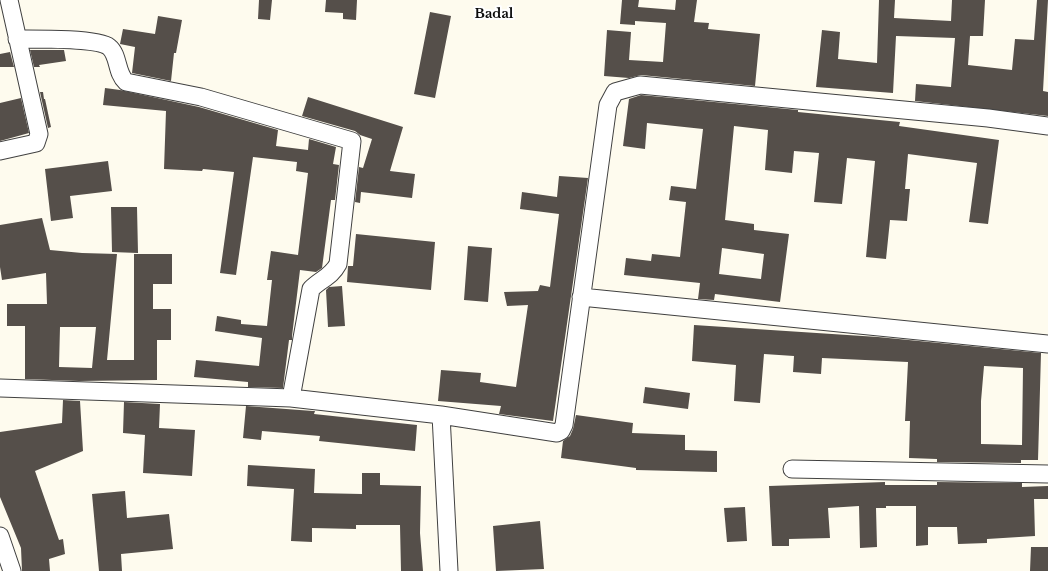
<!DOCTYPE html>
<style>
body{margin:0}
canvas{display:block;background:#fefbee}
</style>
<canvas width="1048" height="571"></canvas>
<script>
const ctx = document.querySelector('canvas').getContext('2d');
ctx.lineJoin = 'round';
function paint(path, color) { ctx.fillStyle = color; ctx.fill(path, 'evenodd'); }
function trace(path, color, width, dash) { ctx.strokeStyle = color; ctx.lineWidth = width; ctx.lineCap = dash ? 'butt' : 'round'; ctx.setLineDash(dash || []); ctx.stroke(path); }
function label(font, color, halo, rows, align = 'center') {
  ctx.font = font + ' "Libre Baskerville",serif'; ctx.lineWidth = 4; ctx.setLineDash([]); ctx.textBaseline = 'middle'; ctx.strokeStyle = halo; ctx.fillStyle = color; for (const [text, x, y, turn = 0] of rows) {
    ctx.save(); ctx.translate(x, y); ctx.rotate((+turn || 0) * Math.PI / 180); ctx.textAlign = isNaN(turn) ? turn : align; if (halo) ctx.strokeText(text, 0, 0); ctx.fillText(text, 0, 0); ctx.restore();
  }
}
paint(new Path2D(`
 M259,0h13l-2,20 -12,-1z
 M326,0h31l-1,20 -13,-1v-6l-18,-1z
 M622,0h17l-1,7 37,3 1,-10h21l-3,22 15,1 -1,6 52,5 -5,52 -114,-11 -12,3 -25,-2 3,-46 24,2 -2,28 34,2 3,-39 -31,-2v4l-15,-1z
 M879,0h16l-1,18 57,3 1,-21h33l-2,36h-13l-2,29 44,5 3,-31 19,1 3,-40h11l-5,91 5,1v24l-133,-15 1,-17 35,3 4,-49 -59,-2 -3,57 -77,-6 6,-57 18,2 -2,27 39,4z
 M430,12l21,4 -16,82 -21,-4z
 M158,16l24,4 -6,33h-2l-3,28 -39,-8 3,-26 -15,-3 3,-15 32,5z
 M30,50h34l2,11 -27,4 1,2h-6z
 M10,52l4,15h-14v-13z
 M105,88l15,2 79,17 79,23 -2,16 32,4 1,-11 27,8 -3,17 6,1 -4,35h-4l-9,68 -6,4 -16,-2 -8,66v4h-3l-6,48 -35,-1v-5l-54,-5 2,-17 63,6 3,-28 -47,-7 2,-15 24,4v4l26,2 5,-46h-5l4,-29 27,4 10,-82 -12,-2 1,-9 -44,-5 -17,118 -16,-2 14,-101 -31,-3 -1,2 -38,-2 2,-58 -63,-6z
 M40,92h3l1,7h1l6,28 -3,1z
 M641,95l157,15v2l102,10 -1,4 100,14 -11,84 -19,-2 8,-59 -69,-9 -3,35h5l-3,32 -17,-1 -4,39 -20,-2 9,-96 -28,-3 -5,46 -28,-2 5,-49 -25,-2 -2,22 -27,-3 3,-40 -34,-4 -9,94 29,4v6l35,4 -9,68 -65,-8 -1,6 -16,-1 2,-16 -76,-8 2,-17 25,3 1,-7 28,3 6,-55 -17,-2 2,-14 25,3 7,-60 -56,-6 -2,26 -22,-3 6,-47zM722,248l42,6 -3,25 -42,-5z
 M308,97l95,30 -13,44 25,3 -3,24 -51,-6 -1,11 -5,-1 4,-35 4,1 9,-29 -12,-4 -5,-4 -53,-15z
 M21,98l8,35 -29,8v-38z
 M108,161l4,30 -42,5 3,22 -22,3 -6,-52z
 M559,176l29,2 -35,243 -54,-7 2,-8 -63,-5 3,-31 40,3 -1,9 36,5 12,-82 -21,1 -3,-14 34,-1 2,-6 10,2 9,-73 -39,-5 2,-17 35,5z
 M111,207h26l1,46 -26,-1z
 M42,218l8,32 32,3 35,1 -10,106h27v-106h38v30h-19v25h18v31h-14v40l-78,1 -54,-2v-53h-18v-22h40l-1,-31 -44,7 -2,-13v-42zM60,327h36l-4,41 -33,-1z
 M356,234l79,8 -4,48 -84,-8 1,-16h5z
 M468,246l24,2 -4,54 -24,-2z
 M342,286l3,40 -17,1 -2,-37 3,-3z
 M694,325l184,12 163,16 -3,107h-17v3l-84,-1v-3l-28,-1 1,-37h-5l3,-59 -86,-4 -1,16 -28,-2 1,-16 -30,-2 -4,49 -26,-2 2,-36 -44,-4zM984,366l39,2 -1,77 -41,-1v-43z
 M645,387l45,6 -2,16 -45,-6z
 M63,400l17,1 3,50 -48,20 24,69 4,-1 2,15 -16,5 1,12h-28l-1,-23 -21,-51v-65l62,-9z
 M124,402l36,2 -1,24 36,2 -3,46 -49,-3 2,-38 -22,-2z
 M246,406l67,5h2l-1,3 103,11 -2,26 -96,-10 1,-5 -58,-5 -1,9 -18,-2z
 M576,415l57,8 -1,10 53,2v15l32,1v21l-81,-2v-2l-75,-10 2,-17 7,-5 3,-7z
 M248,465l67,4 -1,24 48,1v-21h18v12l41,1 -1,47 3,38h-22l-1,-46h-44v4l-44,-1v14l-21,-1 3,-52 -47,-3z
 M885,482v3h52v-3l85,1v4l26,-1v13h-14l1,37 -48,3v4l-29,1 -1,-17h-29v18l-12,1v-40h-30v2h-10l1,39 -17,1 -1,-42 -31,2 2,30 -41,1v7h-17l-3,-60z
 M125,491l2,27 42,-4 4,35 -52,5 1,17h-23l-7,-77z
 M745,507l2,34 -20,1 -3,-34z
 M540,521l4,48 -48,2 -3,-45z
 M1031,547h17v24h-18z`), '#554f4a');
const minor = new Path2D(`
 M17,39c16,0 81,-1 92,8 10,8 7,26 17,35l75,15 151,44 -14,123c-7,13 -17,15 -27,25l-20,109
 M0,151l36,-8 3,-9 -30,-134
 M581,297l467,47
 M0,388l291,10 150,17 116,18 4,-2 3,-6 44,-320 7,-13 25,-7 348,33 60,8
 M441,415l8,156
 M792,469l256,5
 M0,536l12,35`);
trace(minor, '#404040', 19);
trace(minor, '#fff', 17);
label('bold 13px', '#0d0d0d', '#fff', [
 ["Badal",494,14]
]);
</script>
